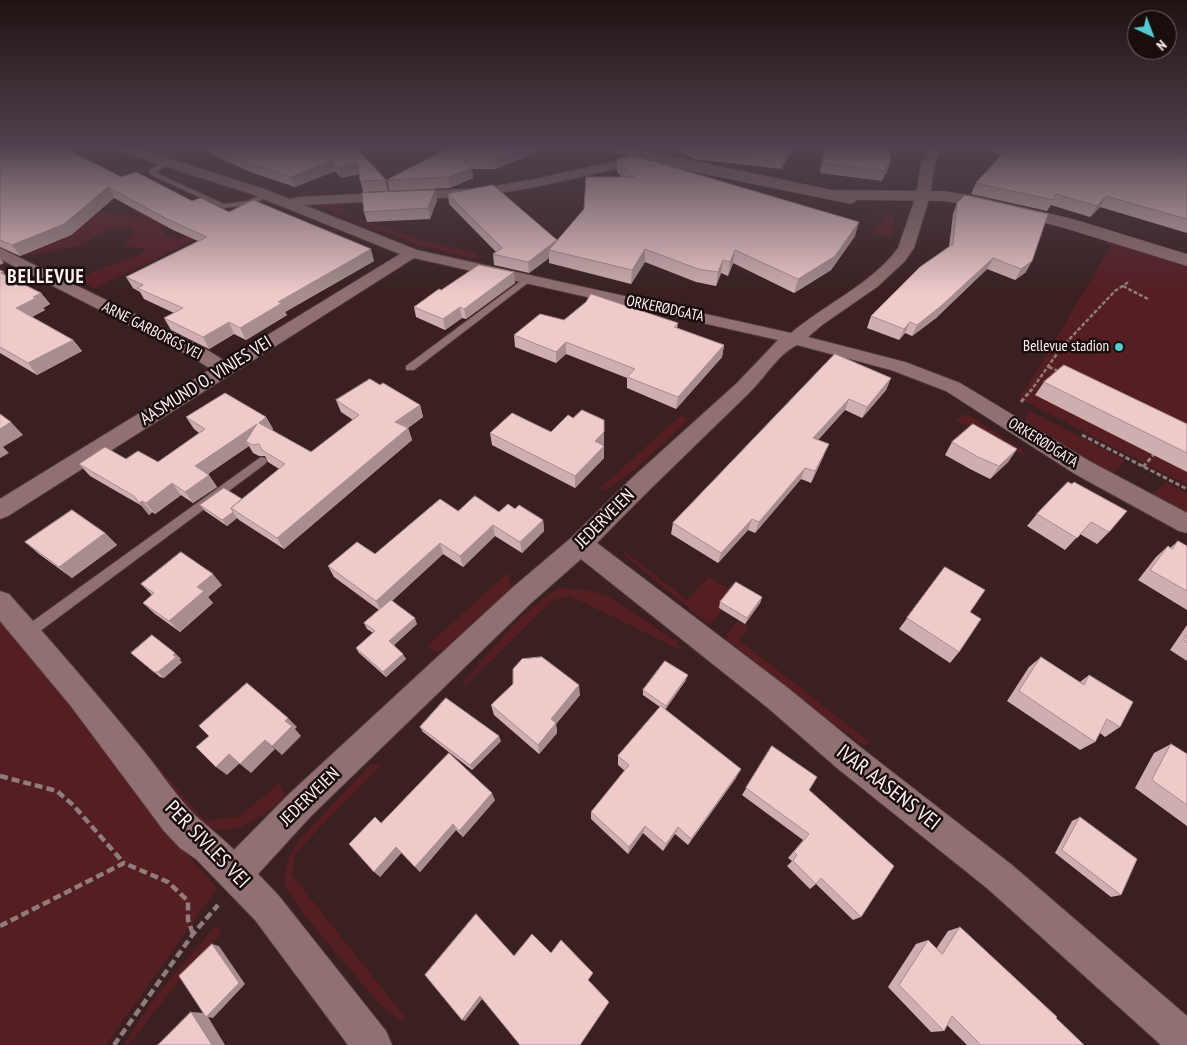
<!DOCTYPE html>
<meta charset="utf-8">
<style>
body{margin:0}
#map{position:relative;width:1187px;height:1045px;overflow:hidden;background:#3a2021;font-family:"PT Sans Narrow",sans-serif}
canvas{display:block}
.north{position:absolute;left:1127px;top:10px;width:50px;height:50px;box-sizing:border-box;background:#190d0e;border:1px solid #746869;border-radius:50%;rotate:137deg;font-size:14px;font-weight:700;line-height:20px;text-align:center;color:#fdf1f1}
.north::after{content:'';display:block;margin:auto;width:18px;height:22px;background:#52ccd0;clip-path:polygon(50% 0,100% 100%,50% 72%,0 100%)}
</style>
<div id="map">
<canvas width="1187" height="1045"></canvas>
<div class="north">N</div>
</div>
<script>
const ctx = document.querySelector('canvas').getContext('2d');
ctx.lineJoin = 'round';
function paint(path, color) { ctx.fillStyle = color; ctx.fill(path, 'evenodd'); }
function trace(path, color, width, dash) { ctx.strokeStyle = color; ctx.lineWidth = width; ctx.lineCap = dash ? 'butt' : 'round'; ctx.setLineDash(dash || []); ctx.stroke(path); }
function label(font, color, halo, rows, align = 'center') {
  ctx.font = font + ' "PT Sans Narrow",sans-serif'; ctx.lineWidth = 5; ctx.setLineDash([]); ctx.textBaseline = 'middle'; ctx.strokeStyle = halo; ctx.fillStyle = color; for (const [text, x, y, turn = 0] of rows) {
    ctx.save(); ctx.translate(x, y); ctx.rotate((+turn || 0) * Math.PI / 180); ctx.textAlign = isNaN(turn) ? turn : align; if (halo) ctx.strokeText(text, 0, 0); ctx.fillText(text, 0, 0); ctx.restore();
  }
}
paint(new Path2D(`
 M152,200l-7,14 21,12 -6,3 5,3 -2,2 15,5 37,-16 35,-10 -157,76 -6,-5 -2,-7c19,-13 44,-14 60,-26l-2,-3 -18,-1 5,-10 4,-3 -3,-5c-28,-7 -35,13 -58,18 -15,3 -31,5 -47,9l-5,-2 -21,-38 77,11 6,-2 -5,-5 25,-9 15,4 6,-2 11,5 7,-3 -11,-6z
 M346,202l-4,7 5,6 76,26 56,12 -6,6 -57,-15 -101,-40z
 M878,211c21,4 18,10 12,27l-17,-5 13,-17z
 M1107,241l80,24v220l-170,-88 10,-10 84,-141 -7,-3z
 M1030,411l93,48 1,3 -10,10h-4l-86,-50 3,-5v-5z
 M681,415l7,5 -51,48 -31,22 -6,-2z
 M962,415h6l53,34 4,7 -70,-36z
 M1166,481l21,12v21l-36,-19z
 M623,550l64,50 22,-23 23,14 -13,17 3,2 -12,15 -84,-68z
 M507,573l2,3 1,12 -61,58 -12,7 -10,-7z
 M559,588l28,2 20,6 69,45 7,10 -113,-55 -17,4 -87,85 -4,-1c29,-33 58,-73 97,-96z
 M0,617l116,144 56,76 45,51 -111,157h-106z
 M739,620l10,7 -10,13 132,103 -7,3 -95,-71 -42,-35v-6z
 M134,739l70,81 35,-3 40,-34 6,14c-27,23 -55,46 -90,24z
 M383,763l-88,90 -3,22 114,143 -4,3 -21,-15 -71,-84 -24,-33 -1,-12 5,-22 8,-14 72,-76z
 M216,925l6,8 -50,56 -43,56h-5l28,-44z`), '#541e23');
const lane = new Path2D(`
 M164,162l5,1 -13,10 68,31 23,-3 19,-8 4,2 -18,10 -29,3 -72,-33 -2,-5z
 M526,277l3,1v4l-115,88h-8v-4z
 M261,457l4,1 2,3 -2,3 -233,173 -5,2 -5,-2 -2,-4 2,-4z`);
const street = new Path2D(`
 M113,147h20l128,41 29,11 9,-2 184,-9 52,-9 113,-25 5,1 1,3 -6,4 -113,25 -52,9 -179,9 113,45 374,83c33,-28 82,-50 107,-85l18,-52 5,-33 9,-16h12l-7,16 -5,33 -16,52 -9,13 -28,26 -55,38 -14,12 97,25 55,21 131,79 96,51v20l-8,-2 -104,-57 -129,-83 -55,-21 -94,-25c-20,10 -32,33 -48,48 -51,50 -103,99 -152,150l191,145 71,58 153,119 175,151v29h-26l-173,-156 -151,-121 -69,-60 -187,-149 -51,45 -219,212 -53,58 21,22 107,135 6,14h-44l-93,-125 -59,-61 -16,-11 -16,-17 -94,-126 -70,-84v-30l9,3c44,49 87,99 129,150 18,21 33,45 51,65 14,15 31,26 45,41l55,-56 223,-206 59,-50 63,-62 103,-93 41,-43 -364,-82 -406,258 -8,3v-20l211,-130 -21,-13 -190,-97v-11l204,100 21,13 175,-107 -149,-60 -136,-44z`);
const secondary = new Path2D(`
 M603,147h26l203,43 112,1 31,5 98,23 114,35v12l-126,-39 -86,-21 -31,-5 -86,-1 -7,4 -181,-37 -65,-17z`);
trace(lane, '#513b3d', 2);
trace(street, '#513b3d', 2);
trace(secondary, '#513b3d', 1);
trace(new Path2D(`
 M1123,286l25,13
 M1049,367l11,5
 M1030,392l31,-44 54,-57 15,-10`), '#907c7c', 2.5, [4, 2]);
trace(new Path2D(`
 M1021,402l10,-12
 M1082,435l105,54
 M1143,467l12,-14`), '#907c7c', 3, [4.5, 2.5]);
trace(new Path2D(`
 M0,776l57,15 16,14 51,58
 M0,926l124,-63 44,19 20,19v19l5,14
 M114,1045l79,-111 25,-29`), '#907c7c', 4.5, [8, 4]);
paint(lane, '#907070');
paint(street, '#907070');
paint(secondary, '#907070');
paint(new Path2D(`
 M208,147h147l31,33 2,11 -25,1 -4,-18 -18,4 -6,-7 -40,16 -45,-15 -39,-18z
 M451,147h96v1l-51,21h-24l1,9 -23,10 -61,3 -2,-11z
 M668,147h127l-14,22 -86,-10z
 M824,147h66v17l-4,10h-1l-3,7 -62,-8z
 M906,147h11l-1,2z
 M993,147h194v86l-87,-26 -10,10 -39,-12 -4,6 -76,-17 5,-11 26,-27 -11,-4z
 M0,151l121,26 71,24 37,11 145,49 -89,51 2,3 -41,25 -12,-6 -25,15 -38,-19 -7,-12 10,-5 -30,-14 -4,-7 -7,-4 -7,-11 72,-36 -25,-11 -59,-32 -43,37 -51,21 -20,-9z
 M617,159l238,77 -24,34 -37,23 -61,-30 -5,13 -7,-3 -5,13 -20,-4 -51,-20 -14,22 -82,-21v-5l-20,15 -35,-8 -1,-11 3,-2 -47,-48 -1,-10 109,46 65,-63 -5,-5z
 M437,200l-7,19 -63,3 -3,-10z
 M957,203l69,69 -11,8 -28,-11 -51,49 -24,18 -7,-3 -6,7 -32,-12 4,-12 78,-69 4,-33z
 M0,270l8,7 33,16 9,11 -7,4 2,2 -13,7 41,23 9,11 -45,24 -37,-22z
 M515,283l-49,36 -4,-1 -17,12 -29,-13 -2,-10 27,-17z
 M564,320l114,3 -1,5 47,17 -2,12 -46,52 -49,-21v-10l-61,-24 -10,9 -41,-16 -1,-12z
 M835,354l56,24 -5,12 -24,28 -17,-8 -27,30 6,15 -13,28 -10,-4 -46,54 -7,-3 -30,33 -47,-29 2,-11z
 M1044,382l143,42v48l-152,-77z
 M380,385l40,20 3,12 -15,11 4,12 -128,109 -45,-29 -2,-2 -10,8 -22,-15 -5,-6 42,-6 37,-30 -11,-7 -3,-6h-6l-6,-3 -4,-7 -41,28 9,13 -24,16 -12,-8 -26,19 -3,-2 -3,3 -7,-9 -52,-30 -11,-12 47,-5 32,3 41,-29 -5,-4 -8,-12h80l7,12 -1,1 39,22 42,-32 -12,-8 -5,-12z
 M551,432l53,12 -1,1 1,13 -29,30 -83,-43 -2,-12z
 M952,442l65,7 -9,13 -18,17 -20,-10 -25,-14z
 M1068,482l41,50 -12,12 -17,-10 -15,16 -38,-24 10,-12z
 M515,509l28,11 1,11 -22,22 -27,-17 -32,31 -20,-13 -51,47 25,23 -23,21 12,14 -20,18 -27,-24 -3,-5 17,-15 -6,-4 -3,-6 15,-13 -45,-33 -6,-11 47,-12 83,-43 41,1z
 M105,533l12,12 -45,33 -33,-24 -14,-12z
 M1178,541l9,5v64l-49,-30 18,-23 12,-11 2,2z
 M945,567l25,45 -11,40 -9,11 -51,-34z
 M141,584l81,1 -14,12 5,6 -33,29 -25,-18 -12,-11 9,-8z
 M762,597l-2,6 -15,21 -26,-16 1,-6z
 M1187,625v36l-17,-11z
 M131,653l50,6 -2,1 3,2 -18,16 -4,-1z
 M1041,657l39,25 9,-7 31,52 -15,10 -5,-4 -5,9 -15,8 -73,-49 22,-34z
 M686,680l-21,30 71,68 -48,67 -13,-11 -12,17 -20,-18 -15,21 -37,-35v-7l34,-41 -7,-6v-9l42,-49 -17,-12v-5z
 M580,695l-24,29 1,9 -18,21 -45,-39 -3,-10z
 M420,727l81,14 -29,29 -49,-38z
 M1171,744l16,10v72l-52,-38 19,-35z
 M772,746l37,44 52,127 -8,3 -37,-36 -6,5 -23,-23 5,-5 -4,-3 15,-18 -61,-45z
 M495,800l-32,37 -7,-7 -36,42 -18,-20 -22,25 1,-54z
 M1080,817l41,78 -10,2 -56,-44 17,-32z
 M960,927l96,91 28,27h-117l-20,-20 -3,6 -13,1 -43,-45 28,-43 12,-4 8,9 12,-18z`), '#ceaeae');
paint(new Path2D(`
 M524,147h23v1l-51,21 -1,-10z
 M791,147h4l-14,22 2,-11z
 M332,160l3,11 -40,16 -4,-10z
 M358,163l3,10 -20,5 -3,-11z
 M472,168l1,10 -23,10 -2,-11z
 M108,187l6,11 -43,37 -51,21 -8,-11z
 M435,190l2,10 -7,19 -2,-11z
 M1106,196l-6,11 -10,10 7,-11z
 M859,222l-4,14 -24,34 -37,23 4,-14z
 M557,240l-8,10v8l-20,15 -1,-11z
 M371,249l3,12 -89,51 2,3 -41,25 -6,-12 38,-26z
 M645,249v13l-14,22 1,-14z
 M735,250l-2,13 -5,13 2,-14z
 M0,258l4,5 -4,2z
 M993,258l-6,11 -51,49 -24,18 5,-11z
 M723,260l-2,13 -5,13 2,-14z
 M1032,261l-6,11 -11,8 6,-11z
 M514,272l1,11 -49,36 -2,-10z
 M41,293l9,11 -7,4 2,2 -20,10 -9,-12 17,-11z
 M460,307l2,11 -17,12 -2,-11z
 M229,322l5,12 -25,15 -6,-12z
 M910,322l-5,11 -6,7 5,-11z
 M73,340l9,11 -45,24 -9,-12z
 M566,342v12l-10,9v-11z
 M724,345l-2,12 -46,52 2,-12z
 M891,378l-5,12 -24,28 5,-11z
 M849,399l-4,11 -36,39 4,-11z
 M420,405l3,12 -24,17 -4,-12z
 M266,417l7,12 -8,5 -6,-11z
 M11,422l12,13 -20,12 6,6 -9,5v-29z
 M257,424l-11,17 3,5 -46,31 -8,-11z
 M408,428l4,12 -128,109 -7,-11z
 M604,432v12l-9,9v-12z
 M829,444l-5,11 -13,28 4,-12z
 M604,446v12l-29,30v-12z
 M1017,449l-9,13 -18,17 9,-13z
 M805,468l-4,11 -46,54 4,-11z
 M209,475l8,12 -24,16 -8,-11z
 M172,483l9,12 -26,19 -9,-11z
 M142,501l10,11 -3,3 -10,-12z
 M233,512l4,6 -10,8 -5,-6z
 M752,519l-4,11 -30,33 3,-10z
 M543,520l1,11 -22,22 -2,-11z
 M493,525l2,11 -32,31 -3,-11z
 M105,533l12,12 -45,33 -13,-11z
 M440,543l3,11 -62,57 -5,-10z
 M213,574l9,11 -14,12 5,6 -33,29 -11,-11 28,-34z
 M762,597l-2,6 -15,21 2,-6z
 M415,618l2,6 -25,23 -3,-6z
 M175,653l6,6 -2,1 3,2 -18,16 -6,-6z
 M403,654l3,5 -20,18 -3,-5z
 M688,675l-2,5 -21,30 1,-4z
 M579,685l1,10 -24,29 1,9 -18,21 -1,-9 13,-26z
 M288,718l9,9 -2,2 6,7 -19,19 -10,-9 13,-25z
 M499,736l2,5 -29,29 -2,-5z
 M265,740l10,9 -24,24 -11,-9z
 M229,754l11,9 -13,12 -11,-8z
 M741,769l-5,9 -48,67 3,-6z
 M492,793l3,7 -32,37 -4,-6z
 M453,824l3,6 -36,42 -5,-5z
 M645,826l-2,7 -15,21 1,-7z
 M678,827l-3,7 -12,17 3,-7z
 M396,847l6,5 -22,25 -6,-5z
 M212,944l7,2 26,38 -32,34 -5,-1 17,28h-13l-21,-33 14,1z
 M480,996l3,2 -18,23 -3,-1z`), '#a78d8d');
const building = new Path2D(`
 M10,147h53l58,30 15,-5 56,29 9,-3 28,14 24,-12 118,49 -93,53 4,1 -42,25 -11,-6 -26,15 -39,-19 19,-10 -46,-20 6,-3 -17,-8 81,-40 -40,-18 -59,-32 -44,37 -52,21 -12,-5v-89z
 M214,147h141l31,33 -26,1 -2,-18 -20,4 -6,-7 -41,17 -45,-15z
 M451,147h73l-29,12 -35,-1 12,10 -24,9 -61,3z
 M694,147h97l-8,11 -86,-10z
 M825,147h65v17h-4v7l-63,-8z
 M1009,147h156l22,7v65l-81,-23 -9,10 -41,-12 -3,6 -77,-17z
 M635,156l224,66 -24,34 -37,23 -63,-29 -5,12 -7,-2 -5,12 -20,-3 -53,-20 -13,21 -83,-20 35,-41 2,-32h49l-18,-18z
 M493,185l64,55 -29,22 -35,-8 9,-6 -54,-54z
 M435,190l-7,18 -64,4 -2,-19z
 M965,195l83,19 -16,47 -11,8 -28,-11 -52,48 -24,19 -7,-3 -6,7 -33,-13 49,-49 33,-23 4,-41z
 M479,265l35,7 -50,37 -4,-2 -17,12 -29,-12 25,-18 2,1z
 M0,270l4,2 -3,1 40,20 -8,4 3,1 -20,10 57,32 -45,23 -28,-16z
 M591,294l87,29 -4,4 50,18 -46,52 -51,-20 8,-8 -69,-27 -10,10 -42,-17 26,-21 24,6 22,-18z
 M835,354l56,24 -24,29 -18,-8 -36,39 16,6 -14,27 -10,-3 -46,54 -7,-3 -31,34 -48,-30z
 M1064,365l123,59v29l-143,-71z
 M370,379l10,6 3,-2 37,22 -25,17 13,6 -131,110 -46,-30 54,-44 -23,-14 -3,-6 -7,1 -6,-4 11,-17 -62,42 14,9 -24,17 -13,-9 -26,20 -4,-2 -3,2 -5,-7 -55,-32 26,-17 21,12 12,-8 20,11 47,-33 -19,-12 39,-24 41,24 -7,6 52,29 48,-37 -23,-15z
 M582,410l22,10v12l-9,9 9,5 -29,30 -85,-43 22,-20 39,19 17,-17 5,3z
 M0,414l11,8 -11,7z
 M973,424l44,25 -18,17 -21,-9 -26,-15z
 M1068,482l4,2 2,-2 53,29 -18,21 -18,-10 -14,16 -40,-24z
 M224,488l18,11 -11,9 2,4 -11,8 -22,-15z
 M475,496l24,16 9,-8 7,5 4,-4 24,15 -23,22 -27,-17 -33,31 -20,-13 -64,58 -48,-35 29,-24 18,12 65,-55 18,12z
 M72,510l33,23 -46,34 -34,-25z
 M1178,541l9,5v45l-37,-21 18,-24 4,3z
 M181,552l32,22 -16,13 7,4 -35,30 -26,-18 11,-10 -13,-9z
 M945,567l40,23 -15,22 11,7 -22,33 -52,-34z
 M736,582l26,15 -15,21 -27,-16z
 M391,600l24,18 -26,23 14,13 -20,18 -27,-24 19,-17 -11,-8z
 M152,635l23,18 -2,2 3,2 -18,15h-4l-23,-19z
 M1187,635v8l-3,-3z
 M542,657l37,28 -28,34 5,4 -18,22 -47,-40 22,-21v-15l9,-10z
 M1041,657l43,28 5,-10 44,27 -13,25 -13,-8 -12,23 -76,-51z
 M665,661l23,14 -22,31 -23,-16z
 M247,683l41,35 -3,3 7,5 -20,20 -7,-6 -25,24 -11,-10 -13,13 -20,-20 13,-11 -10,-10z
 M446,698l53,38 -29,29 -50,-38z
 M661,706l80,63 -50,70 -13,-12 -12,17 -21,-18 -16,21 -38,-35 38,-47 -11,-9z
 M1171,744l16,10v51l-35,-25z
 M772,746l45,31 -8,13 85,76 -33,51 -40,-39 -5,6 -23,-23 4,-6 -3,-3 15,-18 -63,-46z
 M449,753l43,40 -33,38 -6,-7 -38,43 -19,-20 -22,25 -25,-28 26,-27 6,6z
 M1080,817l57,42 -16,36 -59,-45z
 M476,914l38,42 18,-22 19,19 10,-13 32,33 -5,7 21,22 -29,43h-60l-40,-49 -18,24 -37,-45z
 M960,927l97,90 -1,1 28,27h-103l-29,-29 -8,15 -45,-46 29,-45 14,14z
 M212,944l27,39 -33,34 -27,-41z
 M191,1012l21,33h-54z`);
paint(building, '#efcaca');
trace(building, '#a78d8d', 1);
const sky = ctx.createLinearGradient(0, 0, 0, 294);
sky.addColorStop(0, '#201212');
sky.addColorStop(0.5, '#4f424e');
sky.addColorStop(1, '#4f424e00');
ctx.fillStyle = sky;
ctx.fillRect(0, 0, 1187, 294);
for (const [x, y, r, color] of [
 [1119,347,5,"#52ccd0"]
]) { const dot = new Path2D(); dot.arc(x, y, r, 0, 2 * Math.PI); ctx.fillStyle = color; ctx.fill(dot); trace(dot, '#190d0e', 2); }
label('15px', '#fdf1f1', '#190d0e', [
 ["ORKERØDGATA",665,309,12],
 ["ARNE GARBORGS VEI",152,331,27],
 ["ORKERØDGATA",1043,443,32]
]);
label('15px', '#fdf1f1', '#190d0e', [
 ["Bellevue stadion",1109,347]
], 'right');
label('18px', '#fdf1f1', '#190d0e', [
 ["AASMUND O. VINJES VEI",206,381,-32],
 ["JEDERVEIEN",605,519,-45],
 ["JEDERVEIEN",310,797,-44]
]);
ctx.letterSpacing = '1px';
label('bold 19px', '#fdf1f1', '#190d0e', [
 ["BELLEVUE",46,278]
]);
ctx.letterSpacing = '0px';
label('21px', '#fdf1f1', '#190d0e', [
 ["IVAR AASENS VEI",888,788,38],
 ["PER SIVLES VEI",207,845,46]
]);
</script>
